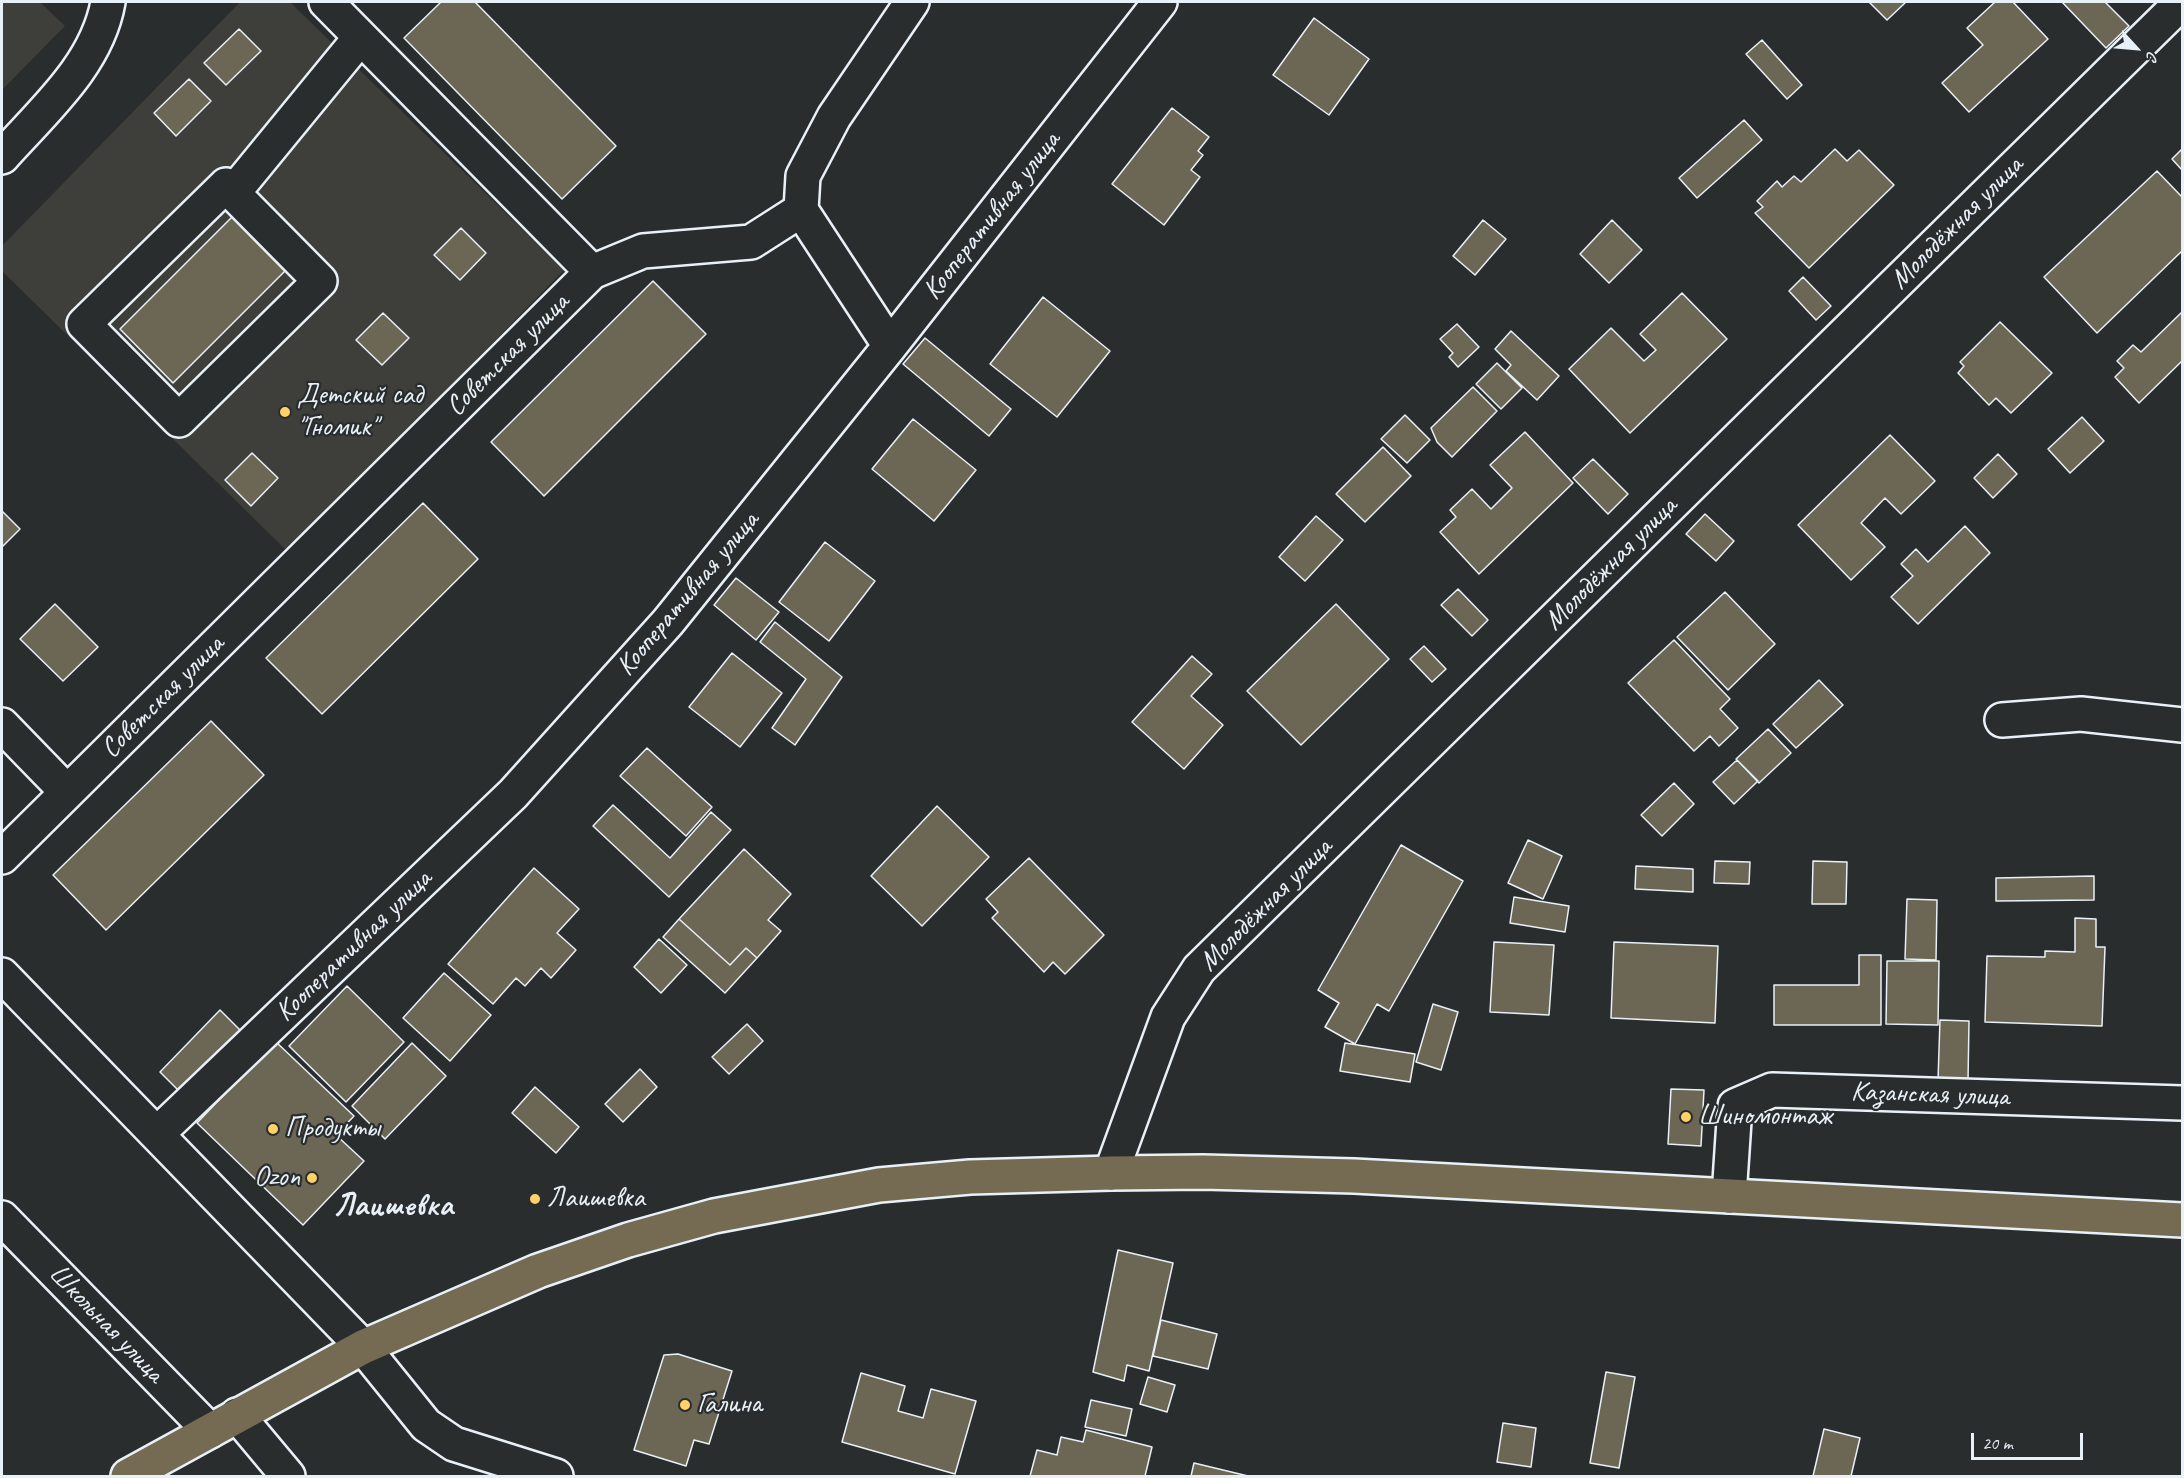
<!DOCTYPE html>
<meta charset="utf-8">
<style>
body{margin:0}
#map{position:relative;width:2184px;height:1478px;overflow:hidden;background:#2a2d2e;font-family:Caveat,sans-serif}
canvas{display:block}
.frame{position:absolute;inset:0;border:3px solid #e8f1f8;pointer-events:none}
.north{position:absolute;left:2106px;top:18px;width:60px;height:60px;-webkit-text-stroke:4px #2a2d2e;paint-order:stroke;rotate:116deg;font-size:16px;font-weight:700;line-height:24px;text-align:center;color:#e8f1f8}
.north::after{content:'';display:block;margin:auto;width:21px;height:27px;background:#e8f1f8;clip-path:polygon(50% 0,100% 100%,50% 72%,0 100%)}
.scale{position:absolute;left:1971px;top:1433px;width:112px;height:27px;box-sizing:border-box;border:3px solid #e8f1f8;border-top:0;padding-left:8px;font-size:18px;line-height:21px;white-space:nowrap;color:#e8f1f8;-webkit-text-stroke:4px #2a2d2e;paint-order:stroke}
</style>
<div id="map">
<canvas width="2184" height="1478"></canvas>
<div class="frame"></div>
<div class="north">С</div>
<div class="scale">20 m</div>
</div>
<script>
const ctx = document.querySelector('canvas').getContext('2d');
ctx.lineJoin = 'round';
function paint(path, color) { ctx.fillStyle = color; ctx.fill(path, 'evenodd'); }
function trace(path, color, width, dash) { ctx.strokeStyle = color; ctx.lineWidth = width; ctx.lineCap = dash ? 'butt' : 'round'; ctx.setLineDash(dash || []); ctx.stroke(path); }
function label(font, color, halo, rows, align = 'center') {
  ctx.font = font + ' Caveat,sans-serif'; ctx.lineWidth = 4.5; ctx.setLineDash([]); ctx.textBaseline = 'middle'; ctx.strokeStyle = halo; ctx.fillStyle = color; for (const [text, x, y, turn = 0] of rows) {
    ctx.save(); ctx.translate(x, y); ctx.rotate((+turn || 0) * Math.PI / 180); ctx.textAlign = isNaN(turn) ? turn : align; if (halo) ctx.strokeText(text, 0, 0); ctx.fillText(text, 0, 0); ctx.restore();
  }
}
paint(new Path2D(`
 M2,2h38l25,24 -63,64z
 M240,2h50l274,268 -276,282 -286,-281v-25z`), '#3e3e3a');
const building = new Path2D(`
 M441,2h34l141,144 -54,53 -158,-161z
 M1869,2h37l-19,18z
 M1995,2h18l35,37 -79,73 -27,-29 41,-38 -16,-17z
 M2062,2h43l24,24 -23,22z
 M1314,18l55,41 -40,56 -56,-40z
 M239,29l22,22 -35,34 -22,-22z
 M1762,40l40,45 -15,14 -41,-45z
 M189,79l22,22 -35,35 -22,-23z
 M1172,108l37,29 -11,14 5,4 -12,15 9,7 -36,48 -52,-41z
 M1744,120l18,20 -65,58 -18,-20z
 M1835,149l12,12 12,-11 35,35 -85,83 -54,-55 8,-6 -6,-6 20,-20 5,6 12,-11 7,6z
 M2182,149v21l-10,-11z
 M2157,171l25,26v54l-85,82 -53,-56z
 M235,214l53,54 -115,115 -53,-54z
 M1483,220l23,19 -31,36 -22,-19z
 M1612,220l30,30 -33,33 -29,-29z
 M461,228l25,25 -26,27 -26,-25z
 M1803,277l28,29 -15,14 -27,-29z
 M653,281l53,53 -162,162 -53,-54z
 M1682,293l45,46 -97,94 -61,-64 42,-41 33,33 12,-11 -16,-16z
 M1043,297l67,54 -53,66 -67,-53z
 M2182,312v49l-43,42 -24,-26 9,-9 -7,-7 16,-16 8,7z
 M383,313l26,25 -27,27 -26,-25z
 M2000,322l52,51 -41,40 -15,-15 -7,7 -31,-32 6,-7 -4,-4z
 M1457,324l22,23 -21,20 -9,-10 4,-4 -13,-14z
 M1511,331l48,45 -22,24 -31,-29 5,-6 -16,-16z
 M925,338l86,71 -22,27 -86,-72z
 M1497,363l25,25 -21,21 -25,-25z
 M1473,387l24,24 -45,46 -15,-15 -6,-14z
 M1405,415l25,25 -23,23 -26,-24z
 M2082,417l22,24 -34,32 -22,-24z
 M913,419l63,51 -42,51 -62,-52z
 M1525,432l48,51 -94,91 -39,-42 16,-15 -6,-7 22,-21 19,20 21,-21 -22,-23z
 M1890,435l45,46 -34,33 -16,-16 -24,25 24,24 -34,33 -53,-55z
 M1383,447l28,29 -46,46 -29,-28z
 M252,453l26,25 -27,28 -26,-26z
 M1998,454l19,20 -24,24 -19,-20z
 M1593,459l35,35 -20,20 -35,-36z
 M423,503l55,56 -156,155 -56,-56z
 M2,511l18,18 -18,18z
 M1705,514l29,27 -18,20 -30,-27z
 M1316,516l27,24 -38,41 -26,-24z
 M1965,526l25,27 -72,71 -27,-27 22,-21 -12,-12 15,-15 12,13z
 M825,542l50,39 -46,60 -50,-39z
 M736,578l43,34 -23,28 -42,-35z
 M1458,589l30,31 -16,16 -31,-31z
 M1725,592l50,52 -47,46 -51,-53z
 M55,604l43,43 -35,34 -43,-42z
 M1336,604l53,55 -88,86 -54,-54z
 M775,622l67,55 -47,68 -23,-17 34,-49 -46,-37z
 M1674,640l56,59 -10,10 18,19 -19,18 -9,-10 -16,15 -66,-68z
 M1424,646l22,23 -14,13 -22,-23z
 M732,653l50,40 -42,54 -51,-40z
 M1192,656l20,18 -21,22 32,29 -39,44 -52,-47z
 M1819,680l24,25 -47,43 -23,-24z
 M211,721l53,54 -158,155 -53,-55z
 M1768,729l23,24 -32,30 -23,-24z
 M647,748l65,59 -26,29 -66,-60z
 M1737,760l21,21 -24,23 -21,-22z
 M1674,783l20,21 -32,32 -21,-21z
 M613,805l57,53 41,-46 20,18 -62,67 -76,-71z
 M937,806l52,51 -67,69 -51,-50z
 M1528,840l34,16 -19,43 -35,-16z
 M1401,845l62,36 -74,130 -12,-7 -22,40 -30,-17 14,-24 -21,-13z
 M744,849l47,45 -23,26 13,11 -24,27 -11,-10 -16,17 -51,-46z
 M1029,858l75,77 -39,39 -12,-12 -9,10 -52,-54 6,-6 -12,-13z
 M1715,861l35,1 -1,22 -35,-1z
 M1813,861l34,1 -1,42h-34z
 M1636,866l57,3v23l-58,-3z
 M534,868l45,41 -22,24 19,17 -25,28 -10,-10 -16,18 -9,-8 -23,26 -45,-40z
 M2094,876v24l-98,1v-23z
 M1514,897l55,9 -4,26 -55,-9z
 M1907,899l30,1 -1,60 -31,-1z
 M2075,918l21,1v28h9l-3,79 -117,-4 2,-66 58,1v-6l30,1z
 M679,919l51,46 16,-17 11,10 -32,35 -62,-56z
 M659,939l28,26 -26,28 -27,-26z
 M1494,942l60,3 -5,70 -59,-3z
 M1614,942l104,4 -3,77 -104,-5z
 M1859,955h22v70h-107v-40h85z
 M1887,961h52l-1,64 -52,-1z
 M444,973l47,42 -41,46 -47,-43z
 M347,986l57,56 -58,60 -57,-56z
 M1433,1004l25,8 -17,58 -25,-8z
 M220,1010l20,20 -61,61 -19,-19z
 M1940,1020l29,1 -1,60 -30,-1z
 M747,1024l16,17 -34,33 -17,-17z
 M275,1041l79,75 -18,19 28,26 -61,64 -106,-102z
 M412,1043l34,33 -61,63 -33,-33z
 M1345,1043l70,11 -5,28 -70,-11z
 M640,1069l17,18 -34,35 -18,-18z
 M535,1087l44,40 -23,26 -44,-40z
 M1671,1089l33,1 -3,56 -33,-2z
 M1118,1250l55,13 -24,108 -22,-6 -3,16 -31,-9z
 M1161,1320l56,14 -9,35 -55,-13z
 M678,1354l54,17 -23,73 -15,-4 -8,26 -52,-16 30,-95z
 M1606,1372l29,5 -16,91 -29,-5z
 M861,1373l44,13 -7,25 25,7 8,-29 45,12 -21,73 -113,-32z
 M1148,1377l27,8 -8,27 -27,-8z
 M1091,1400l41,9 -6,27 -41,-9z
 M1503,1423l33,5 -5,39 -34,-5z
 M1824,1429l36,9 -9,38h-38z
 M1086,1430l66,17 -7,29h-115l7,-26 20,5 4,-18 22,5z
 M1194,1463l54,13h-57z`);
paint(building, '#6c6655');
trace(building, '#e8f1f8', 1.5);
const minor = new Path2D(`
 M326,2l266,270
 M2,157c41,-46 95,-92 106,-155
 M233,193l-7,-8 -142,139 95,96 141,-139 -87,-88 127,-155
 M801,210l89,136
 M2002,720l79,-6 101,11
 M2,725l65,67
 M2,857l590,-585 51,-21 108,-9 50,-32 2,-34 31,-59 78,-115
 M2,975l361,372 63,78 28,19 102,32
 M157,1134l356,-340 155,-172 222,-276 270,-344
 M1111,1173l57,-156 31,-48 983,-967
 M1729,1196l6,-90 37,-16 410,13
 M2,1218l208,213
 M237,1415l51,61`);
const highway = new Path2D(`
 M128,1476l235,-129 175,-76 90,-31 86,-24 165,-31 91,-8 141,-4 92,-1 151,4 828,44`);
trace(minor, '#e8f1f8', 38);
trace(highway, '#e8f1f8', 38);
trace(minor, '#2a2d2e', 33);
trace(highway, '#746b52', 33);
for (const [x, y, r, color] of [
 [285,412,6,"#ffd166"],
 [1686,1117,6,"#ffd166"],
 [273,1129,6,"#ffd166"],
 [312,1178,6,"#ffd166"],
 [535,1199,6,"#ffd166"],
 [685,1405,6,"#ffd166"]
]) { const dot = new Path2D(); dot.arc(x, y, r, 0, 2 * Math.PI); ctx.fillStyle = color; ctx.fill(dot); trace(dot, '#2a2d2e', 2); }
label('28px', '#e8f1f8', '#2a2d2e', [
 ["Кооперативная улица",992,216,-52],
 ["Молодёжная улица",1957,223,-45],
 ["Советская улица",508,355,-45],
 ["Молодёжная улица",1611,564,-45],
 ["Кооперативная улица",688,594,-50],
 ["Советская улица",163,697,-45],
 ["Молодёжная улица",1266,905,-45],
 ["Кооперативная улица",354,946,-44],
 ["Казанская улица",1930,1095,2],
 ["Школьная улица",106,1324,46]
]);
label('28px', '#e8f1f8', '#2a2d2e', [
 ["Детский сад",297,396],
 ["\"Гномик\"",297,428],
 ["Шиномонтаж",1698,1117],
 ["Продукты",285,1129],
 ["Ozon",300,1178,"right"],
 ["Лаишевка",547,1199],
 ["Галина",697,1405]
], 'left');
label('bold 32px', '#e8f1f8', '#2a2d2e', [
 ["Лаишевка",393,1207]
]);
</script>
